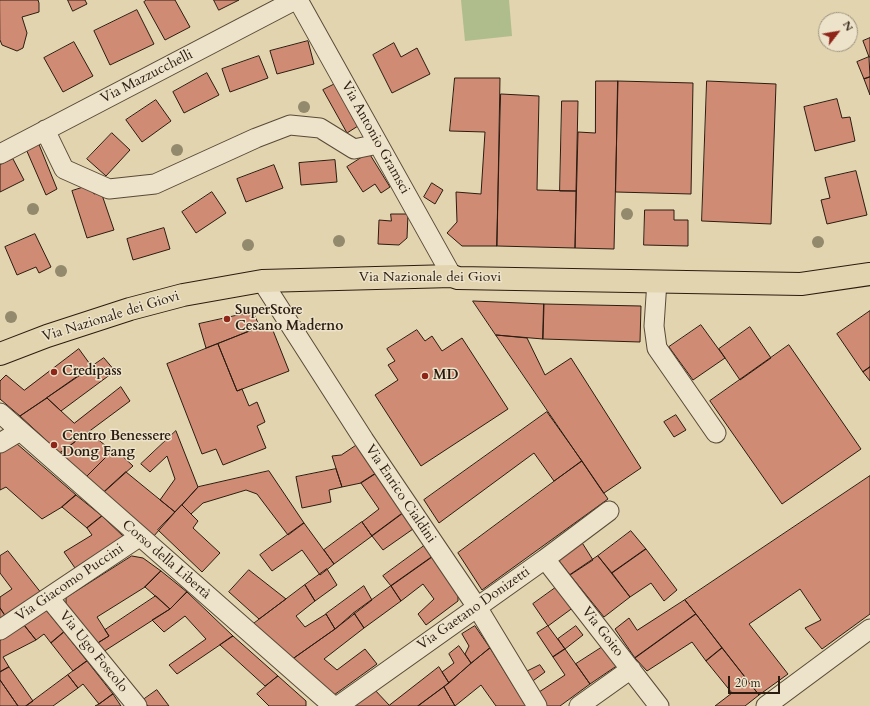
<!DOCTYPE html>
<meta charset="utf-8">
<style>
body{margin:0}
#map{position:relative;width:870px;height:706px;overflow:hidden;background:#e1d4ae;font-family:Cardo,serif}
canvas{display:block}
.north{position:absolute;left:818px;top:12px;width:40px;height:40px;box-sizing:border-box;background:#ece3ca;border:1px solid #9f9380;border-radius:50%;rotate:59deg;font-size:11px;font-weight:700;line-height:16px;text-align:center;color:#2c1c10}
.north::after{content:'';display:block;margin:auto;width:14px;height:18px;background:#8f2418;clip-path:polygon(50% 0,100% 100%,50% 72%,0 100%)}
.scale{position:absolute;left:728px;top:676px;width:52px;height:18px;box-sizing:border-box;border:2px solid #2c1c10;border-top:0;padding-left:5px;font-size:12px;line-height:14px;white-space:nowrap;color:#2c1c10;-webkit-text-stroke:3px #ece3ca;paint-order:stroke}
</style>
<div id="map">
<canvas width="870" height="706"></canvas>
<div class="north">N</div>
<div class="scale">20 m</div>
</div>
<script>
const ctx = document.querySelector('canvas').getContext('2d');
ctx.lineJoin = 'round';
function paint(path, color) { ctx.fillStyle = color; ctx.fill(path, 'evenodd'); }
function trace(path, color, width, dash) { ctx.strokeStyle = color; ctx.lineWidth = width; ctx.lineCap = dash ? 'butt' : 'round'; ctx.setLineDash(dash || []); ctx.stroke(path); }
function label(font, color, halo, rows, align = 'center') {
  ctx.font = font + ' Cardo,serif'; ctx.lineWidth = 3; ctx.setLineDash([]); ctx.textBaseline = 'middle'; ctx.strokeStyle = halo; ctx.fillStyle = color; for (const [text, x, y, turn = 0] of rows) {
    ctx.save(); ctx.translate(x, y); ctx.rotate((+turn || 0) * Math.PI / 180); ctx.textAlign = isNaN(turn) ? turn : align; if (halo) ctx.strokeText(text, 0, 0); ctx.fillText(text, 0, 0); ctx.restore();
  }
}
paint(new Path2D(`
 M461,0h48l3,36 -47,5z`), '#afbd8d');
const building = new Path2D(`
 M0,0h38l1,3v9l-17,5 5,16 -4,15 -6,3 -15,-6 -2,-5z
 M68,0h17l2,4 -14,7z
 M147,0h28l15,27 -25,13 -21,-38z
 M214,0h25l-20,10z
 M137,10l17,34 -44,21 -16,-34z
 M870,38v19h-1l-6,-16z
 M308,41l6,23 -37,10 -7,-23z
 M74,42l19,34 -30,16 -19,-34z
 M394,43l7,14 16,-9 13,26 -38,19 -19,-38z
 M259,56l9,22 -38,14 -8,-23z
 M869,57l1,20 -6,2 -7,-17z
 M207,73l12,22 -35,18 -11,-21z
 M870,77v18l-6,-16z
 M455,78h45l-3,168h-35l-15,-13 10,-11 -1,-30 25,2 4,-62 -35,-1z
 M596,81h22l-4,168 -39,-1 3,-116 17,1z
 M618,81l75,2 -2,111 -75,-2z
 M707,81l69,3 -5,140 -69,-3z
 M335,84l23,42 -11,7 -24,-43z
 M501,94l38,2 -2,94 39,1 -1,57 -78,-2z
 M837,99l5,19 8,-1 5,24 -40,10 -11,-44z
 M156,100l15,21 -29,21 -16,-22z
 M562,101h16l-2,90h-16z
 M112,133l18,17 -24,26 -19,-17z
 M38,142l19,47 -11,6 -20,-46z
 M369,153l21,34 -9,6 -6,-9 -12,8 -16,-25z
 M13,159l11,21 -24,12v-27z
 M335,160l2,22 -36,3 -2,-22z
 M274,165l9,23 -37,14 -9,-23z
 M856,171l11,44 -40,9 -6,-24 9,-2 -5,-20z
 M432,183l11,7 -8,14 -11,-7z
 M91,185l3,9 7,-2 13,38 -27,8 -15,-47z
 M212,192l14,21 -30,20 -14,-21z
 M645,210h29v10h14v26l-44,-1z
 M391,214h17l-1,24 -8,7 -21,-1 1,-24 12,1z
 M164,228l6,21 -37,11 -6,-21z
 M35,234l16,33 -12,6 -3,-6 -19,8 -12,-28z
 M473,301l71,3 -1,35 -47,-4z
 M544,304l97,2 -1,36 -97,-3z
 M870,311v56l-7,5 -26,-38z
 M253,312l7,15 -54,21 -7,-24z
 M270,323l19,48 -52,20 -19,-47z
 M701,325l24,33 -32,22 -24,-33z
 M750,327l21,31 -31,22 -21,-31z
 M417,330l8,11 7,-5 10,15 20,-13 46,71 -87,57 -46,-71 23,-15 -10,-15 7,-4 -8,-12z
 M496,335l31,3 18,37 26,-17 70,110 -37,25z
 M218,344l19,47 5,-2 7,17 8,-4 8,20 -8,4 9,22 -43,17 -7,-16 -14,5 -35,-90z
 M789,345l72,104 -79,55 -72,-103z
 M79,349l13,18 -72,49 -20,-17v-18l6,-6 18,15z
 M104,358l11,13 -54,40 -14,-13z
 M870,367v14l-7,-9z
 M121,387l9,14 -70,52 -40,-37 27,-18 27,25z
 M547,412l35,49 -28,20 -20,-28 -95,70 -15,-23z
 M676,415l10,15 -12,7 -10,-15z
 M176,431l22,56 -23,25 -15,-12 15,-21 -8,-23 -17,16 -9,-8z
 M89,432l23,19 -27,27 -25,-25z
 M16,443l60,52 -14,12 -20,12 -36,-32 -6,3v-37z
 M357,445l18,29 -14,9 -19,4 -10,-31 9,-1z
 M116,450l17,16 -30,27 -18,-15 27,-27z
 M582,461l26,38 -126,91 -24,-37z
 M336,469l6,18 -13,3 2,12 -29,6 -6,-31z
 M269,471l35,52 -16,12 -31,-41 -11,-4 -43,13 -12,11 -9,-9 16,-18z
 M126,472l49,40 -22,25 -50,-44z
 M375,474l28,39 -31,23 -10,-14 17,-13 -18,-26z
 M870,476v138l-48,35 -17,-21 16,-8 -21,-31 -51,35 39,50 -29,21 -74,-95z
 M76,495l26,21 -15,12 -25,-21z
 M182,505l16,16 -5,7 27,25 -18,19 -44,-42z
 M403,513l10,16 -30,21 -11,-14z
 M102,516l22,21 -49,31 -11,-16 28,-17 -5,-7z
 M362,522l10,14 -38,28 -10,-14z
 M304,523l30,41 -14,11 -18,-25 -30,21 -12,-16z
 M631,531l15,18 -34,24 -14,-17z
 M581,541l12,19 -23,15 -13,-17z
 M424,546l8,11 -41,29 -8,-10z
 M646,549l31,41 -13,11 -13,-18 -21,14 -18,-24z
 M8,551l34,43 -36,23 -6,-9v-11l12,-8 -12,-16v-17z
 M132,556l11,2 18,13 -16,16 -48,30 12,19 -13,8 -30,-38v-8z
 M598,556l32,41 -26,20 -34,-42z
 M432,557l26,36v8l-32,24 -8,-11 16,-15 -11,-15 -22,17 -10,-15z
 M327,569l10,16 -22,16 -10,-16z
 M249,570l37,29 -27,20 -30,-27z
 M161,571l26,21 -17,17 -25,-22z
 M305,585l10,16 -19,15 9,11 21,-13 9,15 -44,31 -39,-35z
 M364,586l8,14 -37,29 -9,-15z
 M391,586l10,15 -37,27 -10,-15z
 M558,586l16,21 -26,19 -15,-22z
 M187,592l46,44 -56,38 -8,-9 37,-26 -21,-23 -21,16 -12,-12 18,-11z
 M156,596l14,13 -67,43 -7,-8 13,-8 -4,-6z
 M685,600l11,14 -61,44 -20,-29 14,-11 8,12z
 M0,608l6,9 -6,4z
 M46,610l18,22 -13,11 -7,-9 -8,6 -12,-15z
 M354,613l10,15 -40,31 13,11 28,-21 12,15 -43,31 -43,-35 44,-31z
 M696,614l26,34 -16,13 -14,-19 -45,29 -12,-13z
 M24,625l12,15 -33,17 6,10 -9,5v-31z
 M475,626l15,22 -19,15 -6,-9 4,-8 -7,-12z
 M548,626l17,23 -12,8 -16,-24z
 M576,626l7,9 -18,14 -7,-10z
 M64,632l23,29 -14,10 -22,-28z
 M233,636l45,40 -13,10 -45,-41z
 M459,646l12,17 -22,20 -7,-11 12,-9 -5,-9z
 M604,646l17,17 -31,21 -14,-20z
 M490,648l36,58h-30l-15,-21 -26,21 -11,-19z
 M722,648l37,47 -14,11h-30l17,-13 -26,-32z
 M565,649l25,35 -30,22h-16l-8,-12 29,-19 -12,-18z
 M87,661l26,33 -14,10 -16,-20 -5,4 -10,-13z
 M540,665l5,7 -15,11 -6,-10z
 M9,667l24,34 -7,5h-8l-18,-26v-8z
 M439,667l10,16 -31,23h-71l27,-17 15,16z
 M68,675l10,13 -25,18h-27z
 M278,676l28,25v5h-37l-12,-12z
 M0,680l18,26h-18z
 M444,687l11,19h-37z
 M157,690l12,16h-21l-5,-6z
 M113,694l8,12h-26l4,-2z`);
paint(building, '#d08b74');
trace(building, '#2c1c10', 1);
const minor = new Path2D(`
 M298,0l154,276
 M45,130l19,39 45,20 46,-5 101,-46 34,-13 30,3 34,21 24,-5
 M0,154l295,-154
 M262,281l102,159 113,167 60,99
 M657,281l-3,45 3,22 59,85
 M0,413l333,293
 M0,443l20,-12
 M545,559l114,147
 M49,598l88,108
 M0,630l139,-93
 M338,706l207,-147 64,-48
 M579,706l52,-37
 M766,706l104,-77`);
const major = new Path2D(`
 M0,354l47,-18 83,-27 53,-14 79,-14 190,-5 6,2 343,6 69,-10`);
trace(minor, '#594a38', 21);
trace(major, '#2c1c10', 24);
trace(minor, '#ece3ca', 19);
trace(major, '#e1d4ae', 22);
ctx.fillStyle = '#93896c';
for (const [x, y] of [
 [304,107],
 [177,150],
 [33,209],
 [627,214],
 [339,241],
 [818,242],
 [248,245],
 [61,271],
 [11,317]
]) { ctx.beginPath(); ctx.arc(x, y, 6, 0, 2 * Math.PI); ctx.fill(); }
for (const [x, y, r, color] of [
 [227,319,4,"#8f2418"],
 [54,372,4,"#8f2418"],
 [425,376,4,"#8f2418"],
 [54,445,4,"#8f2418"]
]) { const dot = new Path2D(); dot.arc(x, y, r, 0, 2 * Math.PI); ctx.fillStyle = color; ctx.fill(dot); trace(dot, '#ece3ca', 1.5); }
label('14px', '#2c1c10', '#ece3ca', [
 ["Via Mazzucchelli",147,77,-27],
 ["Via Antonio Gramsci",375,138,61],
 ["Via Nazionale dei Giovi",430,278],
 ["Via Nazionale dei Giovi",111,317,-17],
 ["Via Enrico Cialdini",400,494,56],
 ["Corso della Libertà",166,560,41],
 ["Via Giacomo Puccini",70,583,-34],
 ["Via Gaetano Donizetti",474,609,-35],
 ["Via Goito",602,632,52],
 ["Via Ugo Foscolo",93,652,51]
]);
label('bold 14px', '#2c1c10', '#ece3ca', [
 ["SuperStore",235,311],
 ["Cesano Maderno",235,327],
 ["Credipass",62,372],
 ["MD",433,376],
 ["Centro Benessere",62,437],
 ["Dong Fang",62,453]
], 'left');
</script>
